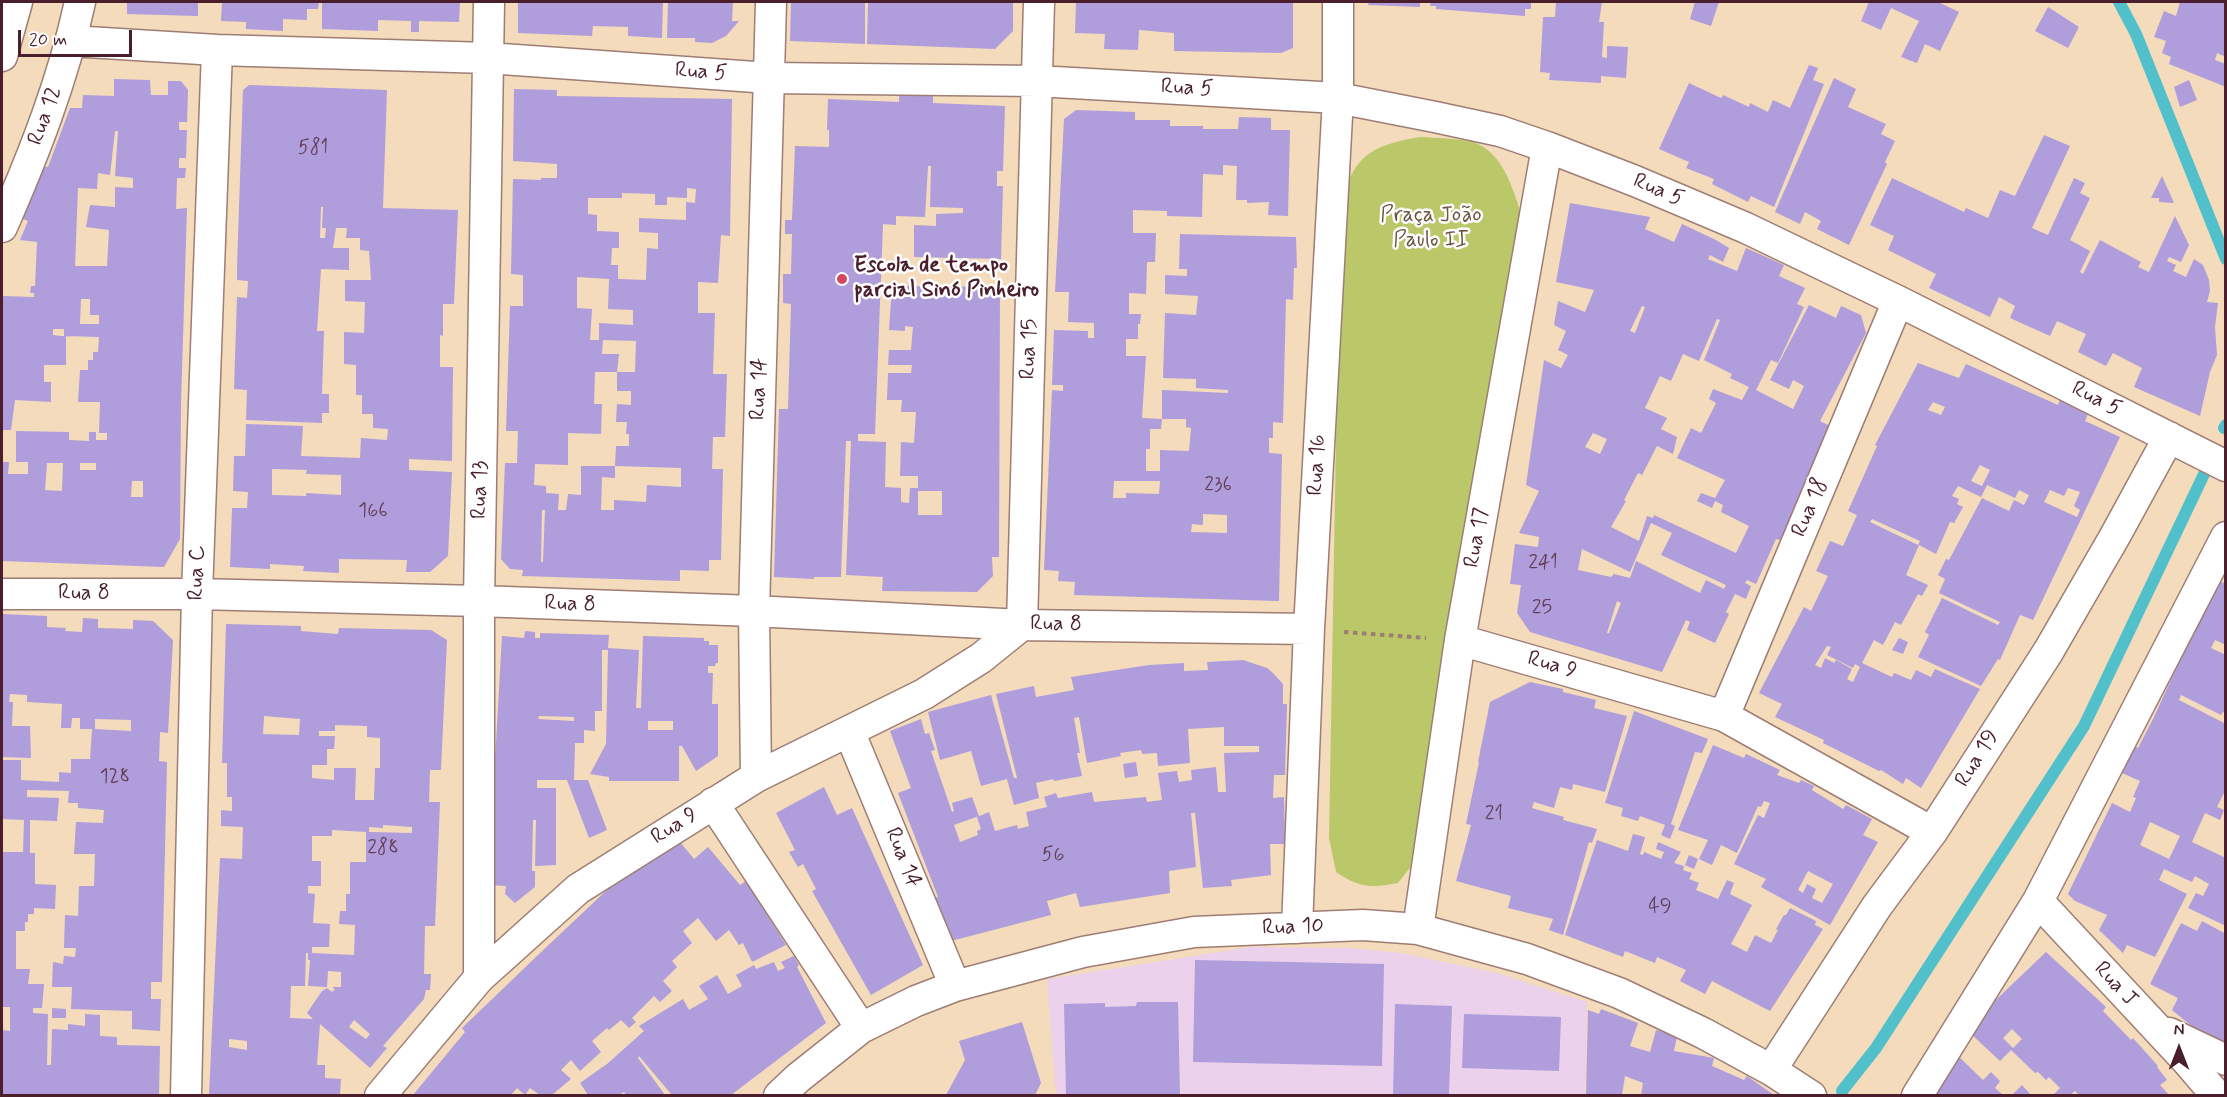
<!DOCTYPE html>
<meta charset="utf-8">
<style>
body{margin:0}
#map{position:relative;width:2227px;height:1097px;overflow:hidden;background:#f3dbbc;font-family:Mynerve,sans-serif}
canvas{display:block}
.frame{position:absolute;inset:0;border:3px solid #4a1f2b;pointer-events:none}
.north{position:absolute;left:2149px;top:1019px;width:60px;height:60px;-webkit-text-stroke:4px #fff;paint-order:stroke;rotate:0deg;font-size:16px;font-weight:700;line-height:24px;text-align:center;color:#4a1f2b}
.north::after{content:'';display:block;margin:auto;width:21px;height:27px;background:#4a1f2b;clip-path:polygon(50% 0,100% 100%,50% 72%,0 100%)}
.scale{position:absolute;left:18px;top:30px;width:114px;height:27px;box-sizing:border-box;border:3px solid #4a1f2b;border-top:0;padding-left:8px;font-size:18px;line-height:21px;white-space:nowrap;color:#4a1f2b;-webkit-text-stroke:4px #fff;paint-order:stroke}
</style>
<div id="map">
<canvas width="2227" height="1097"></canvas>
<div class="frame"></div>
<div class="north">N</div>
<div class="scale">20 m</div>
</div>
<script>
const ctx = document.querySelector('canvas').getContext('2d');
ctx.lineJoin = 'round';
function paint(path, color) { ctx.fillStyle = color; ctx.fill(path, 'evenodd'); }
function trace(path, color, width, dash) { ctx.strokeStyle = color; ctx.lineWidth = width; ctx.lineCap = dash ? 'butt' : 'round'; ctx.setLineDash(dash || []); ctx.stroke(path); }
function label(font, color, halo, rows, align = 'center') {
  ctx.font = font + ' Mynerve,sans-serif'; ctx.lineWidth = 5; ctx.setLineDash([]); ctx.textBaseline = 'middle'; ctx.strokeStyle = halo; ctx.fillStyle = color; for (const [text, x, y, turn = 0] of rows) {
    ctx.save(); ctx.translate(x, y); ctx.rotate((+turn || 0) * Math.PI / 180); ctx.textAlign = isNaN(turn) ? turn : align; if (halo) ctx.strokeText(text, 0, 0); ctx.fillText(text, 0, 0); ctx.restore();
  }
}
paint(new Path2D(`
 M1251,947l99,1 51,5 96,20 90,29 -2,93h-529l-9,-116z`), '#ebd1eb');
paint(new Path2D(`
 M1420,137c16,1 35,1 52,5 33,9 43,54 52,81l-111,641 -15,19c-28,5 -38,5 -62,-11l-7,-34 11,-628c12,-53 28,-64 80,-73z`), '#bbc869');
trace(new Path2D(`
 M2119,2l17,32 90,225
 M2224,428l2,-3
 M1842,1091l34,-43 208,-322 121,-254`), '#52c0ca', 12);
paint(new Path2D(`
 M127,2h71v14l-71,-2z
 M222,2h97l-1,7h-11v11l-24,-1v12l-37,-2v-7l-25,-1z
 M322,2h138l-1,20 -40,-1v11h-8v-11l-33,-1v11l-56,-2z
 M518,2h145l-1,36 -34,-2v-9l-35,-1 -1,10 -74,-3z
 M668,2h65l-1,19h7l-13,15 -14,7 -17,-1v-4h-28z
 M791,2h74v42l-75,-3z
 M868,2h145v29l-18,18 -128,-5z
 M1076,2h217v46l-12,5 -107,-2v-18l-35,-3 -1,20 -34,-1 1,-15 -30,-1z
 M1369,2h51v5l-52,-2z
 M1431,2h100v7h-6v7l-89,-7v-3h-6z
 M1556,2h46l-3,20h5l-2,35 5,1v-12l21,1 -2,31 -25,-2v7l-52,-3 1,-7 -10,-1 3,-55h12z
 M1695,2h24l-8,24 -21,-7z
 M1869,2h69l21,10 -19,39 -15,-7 -8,19 -16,-6 18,-36 -28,-13 -10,22 -20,-9z
 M2180,2h46v55l-9,-4 -2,7 11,4v23l-57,-23 2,-7 -9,-4 4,-12 -12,-4 10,-26 12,5z
 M2048,7l31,20 -11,21 -33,-17z
 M1809,65l9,3 -5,12 11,4 -50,123 -23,-11 -3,6 -36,-18 2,-5 -28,-11 3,-6 -30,-13 30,-66 32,15 2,-3 26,12 1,-4 18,9 5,-12 17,8z
 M1834,78l22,11 -8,18 38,17 -5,10 14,7 -10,21 2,2 -38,81 -32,-16 4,-8 -16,-9 -5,12 -25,-12z
 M114,79l36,1 1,15h17v-14h13l7,9 -1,32h-8v8h8l-1,28h-7v10h7l-1,10h-8l-1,31 11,-1 -6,196 -1,135 -16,28 -162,-6v-99h7l-1,12h20v-12h-12v-31l53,1v8l20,1v-9h7v8h11v-7h-8l1,-31h-22l2,-32h8v-10h5v-8h5l1,-15 -35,-1v-7h-11v6l8,1h5v29h-22v17h7v20l-36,-2 -4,30h-9v-134l32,1v-4h-4l1,-7h4l2,-44 -17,-2 8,-19 -7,-3 19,-52 8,1 22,-59h12l1,-13 31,1zM115,131h3l-3,45 18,2v10l-18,-1v20l-25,-2 -4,22 23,3 -2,36h-32l3,-78 19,1 1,-16 12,2zM81,299h9v16h9v9h-19zM47,463h16l-1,28 -17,-1zM80,463h16v7h-16zM132,481h11v16h-12z
 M2189,80l8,20 -17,7 -6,-20z
 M249,85l138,5 -4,118 75,2 -4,94h-11v32l-3,-1v32h13l-1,94 -43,-2v11l43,2 -4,84 -18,16h-24l1,-12 -68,-1v14l-36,-2 1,-5 -34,-2v5l-40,-2 2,-59h15l1,-16 -15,-1 1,-35h11l1,-32 57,2 -2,30 59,2 1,-20 26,2 1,-11 -15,-1v-14h-11v-19h-6v-30l-12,-1v-32l20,1 1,-31 -20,-1v-21h26l-2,-29 -9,-1v-12h-14l1,-10h-11l-3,20h16v22l-28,-1 -4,62h7l-2,63h7v19h-7v10l-76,-3 1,-30 -13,-1 3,-92 10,1 1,-17 -11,-1v-13l6,-177zM321,207h2l-1,21h4l-1,10h-5zM272,469l35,1 -1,4 35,1v20l-35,-2v3l-34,-1z
 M514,89l43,1v6l175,3 -2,137 -9,-1 -3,48 -20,-1v31h17l-2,61h14l-2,63h-12l-1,32h11l-2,91h-12v11l-29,-1v11l-158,-5 1,-6 -13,-1 -9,-10 4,-96h12l1,-32h-12l4,-125h13v-31l-12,-1 2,-95 28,1v-2h16v-14l-44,-3zM687,188l9,1 -1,14 -9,-1v18l-47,-2v14l19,1v16l-11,-1 -1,32 -28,-1v-14h-7l1,-17h7v-16l-22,-1v-16l-9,-1v-16h34v-5l33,1v11h12v-8l20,1zM577,277l32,2 -1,30 25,1v15l-34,-2v17h-9l2,-31 -15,-1zM603,340l33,1 -1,31h-18l2,-18h-17zM595,372h22v19h14v14l-14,-1 -1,18h11l-1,12h3v12h-13l-1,20 66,2v19l-34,-2 -1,17 -32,-2v10h-13l1,-33 13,1v-12h-34v29l-13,-1 -2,16h-8l1,-16 -13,-1v-7l-12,-1 1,-21 33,1v-32l33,1 1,-30h-8zM542,510h3l-2,52h-2z
 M899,94l34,1v8l72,3 -2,65h-6v15h6l-2,73 -87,-2v-32l22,1v-12l27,-1v-5l-33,-1 1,-41h-3l-3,51 -29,-1v9l-13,-1 -8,210h-17v7l28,1 -1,45 16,1v14l8,1 1,-15h8v-12h-18l1,-34 13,1 2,-31h-15l1,-12h-15l1,-27h23l1,-8h-24l1,-15h22l2,-23 -8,-1v5l-16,-1 3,-44 108,1 -1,270h-7l1,19 -16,16 -95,-1 1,-14 -37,-2 5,-134h-5l-5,136h-27v2l-40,-2 5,-168h9l3,-105 -8,-1v-29h8l1,-40h-7v-14h7l3,-74 34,1v-17h-2l1,-31 71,3zM918,491h24v24h-24z
 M1076,110l59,2v8h35v6h33v3h35l1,-12 32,1v12h19l-2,86 -20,-1 1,-13 -22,1v-3h-11l1,-34 -14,-1v10l-20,-1 -1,43 -35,-1v-5l-34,-1v23h23l-1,29h-8l-1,32 -17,-1v21h12l-1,10h-2v15h-12v17h20l-4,62 20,1 -1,10h-11v20h-4v22h14v-21l29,1 2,-23 -5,-1v-8h-24v-29l66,3v-3l-32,-2v-9l-33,-1 2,-65 31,2 2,-19 -33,-2v-19l22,1v-7h-8l1,-35 116,3 1,31h-3l-1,32 -7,-1 -3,124 -10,-1v16h-4v15l13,1 -3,147 -205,-6 1,-13 -17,-1 1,-10 -15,-1 8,-180 11,1v-6h-11l2,-55 34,1v7h6v-15l-26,-1 1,-30h-14l9,-173zM1114,481h46l-1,13 -33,-1v5h-13zM1203,514l24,1v18l-36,-1 1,-8 11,1z
 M2044,135l26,11 -38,82 16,7 26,-57 11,5 -5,10 10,5 -20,42 20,11 -10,21 3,2 17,-34 41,22 -3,5 11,5 26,-56 14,29 -8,17 -12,-5 -2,4 9,4 -3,6 13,6 8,-18 9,6 6,15 1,11 -3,11 11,1 -3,24 2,28 -7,17 -10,44 -66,-29 8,-19 -29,-15 -7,13 -28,-14 8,-18 -29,-13 -7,15 -40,-18 5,-12 -16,-9 -9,20 -61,-29 7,-14 -48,-24 6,-14 -24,-11 22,-47 72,34 2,-4 22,10 12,-28 15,6z
 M2162,176l12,27 -15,-1v-4h-8z
 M1570,203l80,14 -5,12 29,13 8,-18 34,16 13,8 -6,14 -13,-7 -2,4 29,12 9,-23 38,17 -5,11 26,12 -8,16 7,3 -26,56 -7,-3 -15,30 37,19 11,-23 -11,-6 -4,9 -19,-9 39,-75 27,13 5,-12 20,9 5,18 -46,88 16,8 -15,26 -41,85 -4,-1 -20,45 -9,-4 -2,3 6,3 -5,13 -11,-5 -9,18 3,2 -14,29 -28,-13 3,-8 -4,-2 -24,52 -132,-40 -13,-19 4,-28 -11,-1 5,-40 23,3 1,-10 -20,-4 20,-42 -13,-6 18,-125 17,8 7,-13 -10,-5 8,-19 -12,-6 4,-24 27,11 9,-22 -38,-8zM1642,306l3,1 -10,26 -5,-2zM1717,319l3,1 -16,40 28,14 -2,4 19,9 -7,13 -29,-11 -4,10 7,4 -15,30 -10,-5 -14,30 48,22 -10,18 -14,-5 -4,8 15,7 3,-7 8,4 -2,7 28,14 -13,27 -82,-38 -1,3 -6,-2 -8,25 -28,-14 15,-26 -2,-1 14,-27 4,2 15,-29 16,8 4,-17 -16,-8 6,-11 -22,-10 15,-32 11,5 12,-27 16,7zM1593,433l14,6 -7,15 -15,-7zM1651,523l21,10 -11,22 65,30 -2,4 -18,-9 -6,13 -64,-32 -6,17 -16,-4 -3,3 -33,-7 4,-21 48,23zM1617,601l4,2 -12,30h-2z
 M1918,363l41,15 7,-14 92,41 3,-8 29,12 -5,12 35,16 -87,183 -13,-5 -20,45 -2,-1 -17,27 -63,-29 11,-22 -4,-3 17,-34 56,27 2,-3 -61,-29 6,-14 -7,-4 8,-16 3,1 33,-62 27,13 5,-11 10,5 5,-10 -10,-5 -4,8 -28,-13 -6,12 -23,-11 -6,10 7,3 -2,5 6,3 -9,16 -4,-1 -14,32 -17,-9 -13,30 22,10 -6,11 -4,-2 -17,31 -6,-3 -12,23 -9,-5 -12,23 30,14 2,-4 17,7 5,-10 15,7 4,-8 45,20 -59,99 -15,-10 -3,6 -22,-14 -2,1 -56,-28 1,-3 -49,-23 7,-13 -23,-11 45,-86 7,4 17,-35 -12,-5 14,-30 13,5 14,-31 -9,-4 29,-65 -2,-1zM1933,402l12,5 -4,8 -13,-5zM1980,465l10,5 -8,16 -11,-5zM2068,488l12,4 -6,14 6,4 -3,7 -33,-15 6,-12 14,6zM1872,519l48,22 -2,4 -48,-23zM1827,646l4,1 -4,8 26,13 2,-4 5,3 -7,15 -6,-3 5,-10 -16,-9 -2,3 -9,-5 -4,10 -6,-3z
 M2217,580l9,4v61l-11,-5 -4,8 15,7v58l-3,-1 -2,3 -40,-20 -2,5 47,24v65l-9,18 7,3 -4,10 -15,-7 -13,29 34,16v68l-38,-18 8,-15 7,3 6,-12 -14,-8 -3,6 -28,-13 -5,11 28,14 -32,63 -28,-12 -4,8 -24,-23 8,-15 -32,-14 -7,-7 44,-91 18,9 6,-14 -3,-1 7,-16 -18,-8 13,-27 3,2 15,-29zM2150,822l30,14 -11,23 -29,-14z
 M2,614l45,2v11l19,1 -1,3 17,1 1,-14 15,1v9l35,1v-9l20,1 20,19 -5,93 -8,-1 -1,29 8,1 -5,220h-11v17h10l-1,32 -28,-2v-18l-61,-2 1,-22h-20l1,-25 10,2 1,-8 11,1 1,-9h-12l1,-33 13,1 1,-30h15l1,-32h-21l2,-32 27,1 1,-13 -26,-2v-5h-10l1,-12 -42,-1v7l32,1 -2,23 -27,-1v33h5v31l21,1 -1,24 -21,-1v6h-6v8h-3v9h-9v38h14l-2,15h16l-2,24h-9v5l15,1 -1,51h4l1,-36 16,1v-6l17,2v-12l15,1v21l17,1v8l43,1 -1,49h-157v-65l8,1v-24h-8v-155h21l1,-32 -22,-1v-59h19v20l38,2v-10l12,1v-14h19l2,-30h-12v-11h-8l-1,10h-10l1,-24 -35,-2v-7l-17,-1 -1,8h4l-1,24h18l1,32 -29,-1zM95,719l36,1v11l-36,-2z
 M226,624l75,2v5l37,3 1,-6 92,2 16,10 -6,130h-11l-1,32h11l-5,124h-10l-1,48h7l-1,16h-4l-2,9 -41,47 4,2 -17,20 -50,-44 -3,41h8v13l16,1 -1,16h-131l11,-237 22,1 1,-32 -22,-1v-16l11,1v-14h-5v-34h-5zM264,716l36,3 -1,16 -36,-1zM335,725l32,1v11l13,1v30h-5l-1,32h-19l1,-32h-22v12l-22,-2v-13h15v-16h7l1,-13h-16v-5h16zM383,825l29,2v6l-43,-1v-5l14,1zM332,830l34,2v30h-16v32h-4v17h-6l-1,13 16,1 -1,30 -42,-2v-6h17l1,-23 -17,-1 2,-29 -7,-1v-7h13v-25h-9v-25h20zM306,953h2v7h2l-2,26 19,1 1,-16 13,1v15h-9l3,2 -3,3 -5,-4 -5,3 -15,22 6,6 -23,-1 1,-32h14zM354,1020l16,14 -4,5 -17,-12zM229,1039l18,2v9l-18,-3z
 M525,631l10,1v6h5v-5l69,2 -1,13 31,2 -3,58h5l2,-72 61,2v3h5v4h9v18h-2l-1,3h-7v7h5l-1,31h6v52l-22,15 -14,-25h-3v35h-70v-4l-19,-3 16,-30 2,-94h-6v61h-7v20l-11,-1v13h-9l-1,37h14l19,50 -18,8 -22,-58h-30v8h19v77l-21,1 1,-46h-3l-1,51h3v16l-20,16 -10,-9 1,-8 -18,-1 14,-249 22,2zM539,716l35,1v4l-36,-2zM648,721h25v9h-25z
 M1899,638l9,4 -5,12 -11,-4z
 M1243,660l24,8 6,5 10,11v20h4l-2,71h-11l-1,23 11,-1 1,47h-15l1,31 -40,5 1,6 -29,2 -8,-75h-4l5,54 -27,4 1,22 -90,14 -4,-14 -29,8 4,14 -104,27 -16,-43 7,-2 -40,-104 13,-5 -21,-57 31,-12 4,15 4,-1 6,17 -4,1 21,61 2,-1 -2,-8 20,-6 7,19 -25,9 6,17 18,-7 -1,-4 4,-2 -4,-12 12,-5 6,19 22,-6 1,4 11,-3 -3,-14 21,-5 -3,-10 12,-4 2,5 34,-6 2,10 52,-5 1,5 15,-2 -4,-27 19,-2 2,11 13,-2 -1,-10 25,-3 2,25h8l-2,-39 35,-1v-6h-35v-19l-36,2 2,34 -32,3 -1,-13 -15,1 -1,-4 -21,3 1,3 -34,7 -8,-46 -5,1 6,35h-3l5,23 -28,5 -1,-2 -17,4 3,15 -25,7 -7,-26 -26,7 -10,-35 -31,9 -12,-48 63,-17 23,83h3l-21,-84 38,-8 2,11 38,-7 -3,-13 78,-12 35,-2v8l24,-1 -1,-8z
 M1530,682l33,7v3l33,8 -2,8 33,8 -22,76 -32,-8 -1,6 -12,-3 -6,21 -20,-6 -2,6 32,9 -1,3 34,9 -5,14 -3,-1 -26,93 -14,-5 4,-11 -45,-11 3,-12 -55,-15 15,-56 -5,-1 13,-62h-1l12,-60z
 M1634,711l74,28 -6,14 -7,-1 -24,72 4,2 -5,13 -9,-4 4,-10 -25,-9 -2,5 -17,-5 2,-8 -18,-5z
 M1713,745l31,13 2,-4 34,16 -3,5 22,8 2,-3 13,6 -2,4 31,19 3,-4 26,14 -9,16 15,7 -48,83 -69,-38 5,-8 -32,-15 24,-49 6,3 6,-15 -6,-2 -3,6 -3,-1 -21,47 -16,-8 -9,20 -13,-6 9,-19 -30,-10zM1808,871l25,13 -11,19 -10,-5 4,-9 -9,-5 -4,9 -5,-3z
 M1136,762l2,14 -13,2 -2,-14z
 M824,787l13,28 15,-7 71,157 -52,30 -59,-104 4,-2 -13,-25 -5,3 -9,-15 6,-2 -19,-37z
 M1633,834l12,3 -5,17 3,1 1,-3 17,7 3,-7 -8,-3 2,-7 23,10 -7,11 10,3 -1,4 9,3 -3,6 10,4 -3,7 22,9 9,-19 7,3 -4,11 22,11 -21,39 16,8 8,-17 16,8 7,-13 -2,-1 8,-14h2l4,-7 26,13 -1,4 8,4 -53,82 -58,-30 -7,13 -25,-13 6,-11 -29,-13 -2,6 -30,-12 -2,6 -58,-22 32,-95 31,11z
 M680,842l14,17 14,-12 32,38 6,-4 40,64 -34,17 -9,-19 -4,2 -10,-15 -13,11 -18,-23 -15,13 9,12 -20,18 5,6 -14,14 9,10 -12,11 -6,-6 -22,22 4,4 -7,6 -8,-8 -12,10 -2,-2 -15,13 9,11 -21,19 -9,-11 -10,10 10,9 -19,16h-12l-10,-7 -5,7 -8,-7 -6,7h-98l52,-63 -3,-4 76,-73 72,-68z
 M1689,855l9,4 -4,10 -9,-4z
 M2202,921l24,13v110l-26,-11 -28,-23 6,-12 -28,-14 31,-61 16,8z
 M2046,952l60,55 -3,4 28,29 2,-2 25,28 -1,1 10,13 -7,5 9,10h-90l-4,-4 -5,4h-17l7,-7 -11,-11 -3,3 -8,-8 -3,1 -24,-23 -11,11 -29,-27 9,-19zM2012,1029l10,10 -9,9 -10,-10z
 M794,956l5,9 -2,2 29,56 -95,72h-59l-33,-39 -1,2 27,37h-39l-2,-3 -5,3h-31l-8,-12 27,-19 37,-33 -5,-5 44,-27 6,11 19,-11 -9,-13 18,-11 11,19 14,-8 -6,-11 18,-10 2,4 18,-7 4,9 7,-3 -4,-6z
 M1195,960l189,4 -2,102 -189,-4z
 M1137,1002h41l2,93h-114l-2,-91 41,-1v4l31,-1z
 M1395,1004l57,2 -3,89h-56z
 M52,1008l14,1v9h-14z
 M1601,1009l37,14 -8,23 20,6 6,-22 21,6 -3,15 40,7 -2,8 32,14 3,-4 27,19h-133l2,-12 -18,-7 -3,19h-36l2,-85 11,4z
 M1464,1014l97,3 -2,54 -97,-3z
 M1022,1022l19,61 -6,12h-89l19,-35 -6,-19z
 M1955,1053l28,27 8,-8 9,9 -5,7 8,7h-85z
 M2022,1085l9,10h-19z`), '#af9ddc');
const minor = new Path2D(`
 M71,41l146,9 271,8 281,20 268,3 301,17 97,19 65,14 47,16 88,34 111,47 152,73 328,165
 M2,56l15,-54
 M2,227c32,-73 61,-147 78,-225
 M2,594h195l282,7 275,10 268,14 287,4
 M1460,640l264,76 208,116
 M1724,716l174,-415
 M849,731l106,255
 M756,777l-2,-166 17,-609
 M713,803l148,225
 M2038,901l150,161 29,34
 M1297,928l12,-299 29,-531v-96
 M1418,929l42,-289 87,-493
 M479,978v-377l10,-599
 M2169,1033l57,27
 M1771,1070l106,-164 55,-74 116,-180 67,-116 54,-99
 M186,1096l11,-502 20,-544
 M380,1096l99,-118 99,-89 178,-112 168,-83 57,-36 41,-33 17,-623
 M779,1096l19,-18 63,-50 55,-27 39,-15 128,-34 111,-20 169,-7 55,4 109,30 92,34 84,40 68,37 40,26
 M1917,1096l121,-195 188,-364`);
trace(minor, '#9e7d74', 33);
trace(new Path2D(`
 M1344,632l82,6`), '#9e7d74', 4, [4.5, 4.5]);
trace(minor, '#fff', 30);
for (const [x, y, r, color] of [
 [842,279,6,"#d1495b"]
]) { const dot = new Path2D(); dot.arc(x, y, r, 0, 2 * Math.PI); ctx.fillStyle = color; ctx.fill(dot); trace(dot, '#fff', 2); }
label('20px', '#633e57', null, [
 ["581",313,149],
 ["236",1218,486],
 ["166",373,512],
 ["241",1543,564],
 ["25",1542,609],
 ["128",115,778],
 ["21",1494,815],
 ["288",383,849],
 ["56",1053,856],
 ["49",1660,908]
]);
label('22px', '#4a1f2b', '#fff', [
 ["Rua 5",701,73,4],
 ["Rua 5",1187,89,3],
 ["Rua 12",46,116,-70],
 ["Rua 5",1658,191,23],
 ["Rua 15",1030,349,-88],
 ["Rua 14",760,389,-88],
 ["Rua 5",2096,400,27],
 ["Rua 16",1318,465,-87],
 ["Rua 13",481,490,-89],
 ["Rua 18",1811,508,-67],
 ["Rua 17",1478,538,-80],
 ["Rua C",198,573,-88],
 ["Rua 8",84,594],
 ["Rua 8",570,605,2],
 ["Rua 8",1056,625,1],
 ["Rua 9",1552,666,16],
 ["Rua 19",1978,759,-58],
 ["Rua 9",675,827,-32],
 ["Rua 14",902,858,68],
 ["Rua 10",1293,928,-2],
 ["Rua J",2115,985,47]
]);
label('22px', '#6c523e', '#fff', [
 ["Praça João",1431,216],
 ["Paulo II",1431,241]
]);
label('bold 22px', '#4a1f2b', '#fff', [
 ["Escola de tempo",854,266],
 ["parcial Sinó Pinheiro",854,291]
], 'left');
</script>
